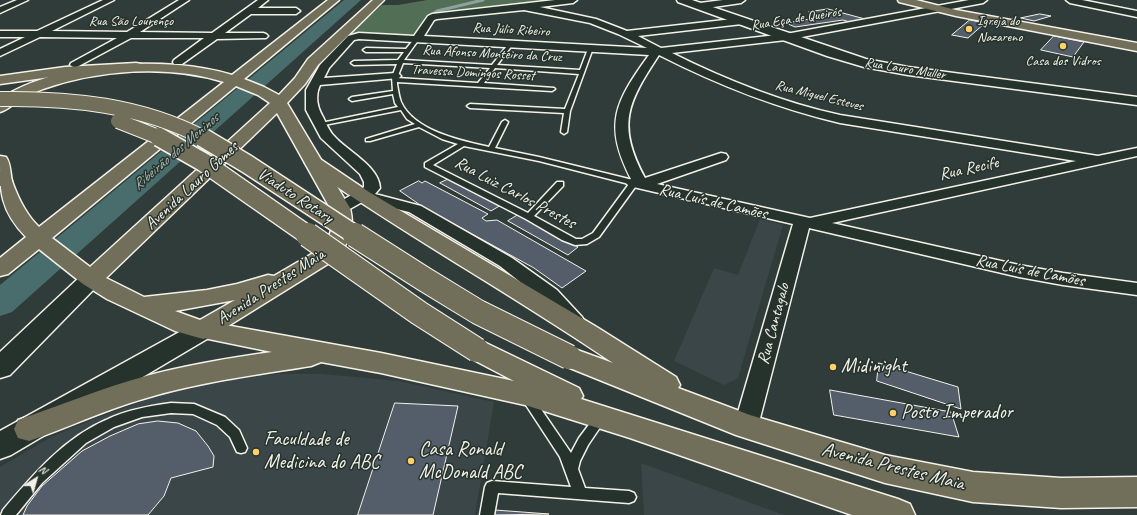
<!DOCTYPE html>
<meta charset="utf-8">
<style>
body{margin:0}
#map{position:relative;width:1137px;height:515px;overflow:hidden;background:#2f3c39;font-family:Caveat,sans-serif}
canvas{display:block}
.north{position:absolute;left:16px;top:459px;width:40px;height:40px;-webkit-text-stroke:3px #26332d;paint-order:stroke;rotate:37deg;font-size:11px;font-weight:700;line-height:16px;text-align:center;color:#f4f1e8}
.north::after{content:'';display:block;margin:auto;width:14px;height:18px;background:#f4f1e8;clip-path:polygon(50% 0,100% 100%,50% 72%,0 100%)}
</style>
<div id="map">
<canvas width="1137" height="515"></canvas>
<div class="north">N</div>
</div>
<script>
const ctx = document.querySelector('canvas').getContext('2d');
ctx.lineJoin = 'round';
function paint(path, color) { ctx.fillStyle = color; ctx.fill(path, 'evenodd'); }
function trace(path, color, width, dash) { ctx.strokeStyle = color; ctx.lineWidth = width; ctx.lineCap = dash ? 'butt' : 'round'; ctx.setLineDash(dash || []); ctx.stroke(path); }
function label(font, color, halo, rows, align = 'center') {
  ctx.font = font + ' Caveat,sans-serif'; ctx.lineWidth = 3; ctx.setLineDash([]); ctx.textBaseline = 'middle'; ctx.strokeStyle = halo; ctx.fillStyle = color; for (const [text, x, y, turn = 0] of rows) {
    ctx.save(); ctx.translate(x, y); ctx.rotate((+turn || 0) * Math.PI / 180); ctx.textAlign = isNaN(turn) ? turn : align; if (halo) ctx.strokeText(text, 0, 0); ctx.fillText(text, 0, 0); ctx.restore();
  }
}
paint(new Path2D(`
 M760,219l23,6 -45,153 -14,7 -50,-24 40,-93 24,7z
 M279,374h43l77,7 95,21 -19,113h-475v-48l51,-30 40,-17 58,-21 37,-12 59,-10z
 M641,463l143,52h-140z`), '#3a4648');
paint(new Path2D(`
 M427,0h132l-131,17 -14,18 -6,2 -58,-3 32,-29h16z`), '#526e55');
trace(new Path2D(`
 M430,17l7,-6 46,-11`), '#8da29e', 3);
paint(new Path2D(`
 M344,0h17l-349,312 -12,4v-31z`), '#496d6d');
const building = new Path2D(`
 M828,9l37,10 -12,4 -10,-3 -48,7 -9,-4 36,-6 -13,-5z
 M1040,14l11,2 -17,5 -13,-3z
 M970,20l15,3 -17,15 -16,-3z
 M1054,36l30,6 -11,15 -32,-7z
 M451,178l50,27 -10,6 -51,-28z
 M419,181l3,2 3,-2 63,33 -6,4 4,3 11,-1 89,51 -24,17 -28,-20 -111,-61 -23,-16z
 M518,215l60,32 -10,8 -60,-34z
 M879,363l79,24 3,22 -84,-28z
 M830,390l121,22 8,25 -125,-22z
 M395,403l63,3 -25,109h-75z
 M158,421l20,2 18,8 12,15 6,10 -1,11 -42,11 -7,18 -16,19h-125l4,-9 15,-20 40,-35 28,-15 28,-12z
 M495,510l54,4 -55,1z`);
paint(building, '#545e6b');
trace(building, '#f4f1e8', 1);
const service = new Path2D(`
 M415,38l4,1 -15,21 88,5 18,-23 3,2 -16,21 83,5 8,-21 5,-1 -23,63 -3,21 -3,2 -3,-2 3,-19 -94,-5 -3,-2 3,-2 95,5 14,-35 -84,-6 -11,15 70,5 1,1 -3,2 -155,-9v2c1,6 2,13 4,18 13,29 61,39 88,45l13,-25 3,-2 3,2 -13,26 44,9 98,24 1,2 -39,54 -12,7 -12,1 -13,-5 -36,-21 -101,-52v-4l33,-19 -16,-5 -23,-12 -49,14h-4v-2l49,-15 -8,-5 -6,-9 -82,16 -1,-1 3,-2 77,-16 -3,-4 -2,-9 -41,7 -3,-2 3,-2 41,-6 -1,-14 5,-13 -43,1 -3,-2 3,-2 44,-1 6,-8h-38l-3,-2 3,-2 40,1zM403,63l87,5 -12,15 -81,-5zM464,146l75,15 90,23 -36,49 -11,6h-6l-42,-23 29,-30v-4h-6l-29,31 -95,-48z
 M528,394l4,2 39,57 8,-15 18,-24 4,-2 4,2 2,3 -19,28 -8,16 -2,8 7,19 44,3 5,2 2,4 -2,4 -5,2 -131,-10 -4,22h-14l5,-28 2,-4 5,-2 79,6 -11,-30 -38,-58 2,-3z
 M171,403l23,1 31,13 14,13 8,18 -2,4 -4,1 -4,-1 -7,-15 -13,-12 -24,-11 -22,-1 -29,4 -28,10 -28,16 -44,40 -26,32h-15l2,-5c29,-34 61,-72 103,-90 20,-10 43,-14 65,-17z`);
const minor = new Path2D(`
 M17,0h11l-28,13v-6z
 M103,0h11l-62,31 75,1 52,-32h10l-49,32 72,1 46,-33h10l-10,8h38l4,3 -4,3h-45l-26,19h38l3,1 2,2 -2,2 -49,1 -35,25h-8l-1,-2 1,-2 30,-22h-73l-56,30 -5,-3 1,-2 46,-25 -77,-1 -40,19v-7l25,-12h-25v-6h37z
 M555,0h22l-4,3 -33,4 56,12 31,12 115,-13 5,3 -5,3 -104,12 23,12 125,-14 183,-34h18l-4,3 -197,37 -114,13c54,27 109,49 168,62l258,41 39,-8v8l-305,67 187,42 44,8 74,10v12l-74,-10 -44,-8 -210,-49 -51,198 -3,7 -9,3 -9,-3 -3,-7 59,-202 -164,-38 -3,-3 5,-4c-28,-55 -16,-77 18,-124l-290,-16 -5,1 -25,28 -5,10 71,-5 4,1 2,2 -2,2 -79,7c-5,11 -3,22 3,32 3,6 6,14 11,19 13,15 45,30 46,52l-5,6 46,12 91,52 45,32 25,27 3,5 -3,5 -7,2 -7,-2 -25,-27 -43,-34 -91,-54 -45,-11c-10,5 -19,13 -30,10l-2,-3 2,-3 28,-16 2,-2v-5l-4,-8 -39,-36 -15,-28v-20l14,-25 28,-29 11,-3 55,3 14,-20 4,-2zM524,10l66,13 28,11 29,14 -223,-12 10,-16 3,-1zM659,55c59,30 117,53 181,68l236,38 -266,57 -153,-34 69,-24 2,-3 -2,-3 -5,-1 -76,25c-29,-54 -17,-76 14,-123z
 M723,0h22l-4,3 -41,6 -4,-3 4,-3z
 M1066,0h16l55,11v6l-67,-14z`);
const tertiary = new Path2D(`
 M677,0h15l174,59 42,8 229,30v8l-229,-30 -44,-8 -37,-11 -149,-54z`);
const secondary = new Path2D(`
 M91,272l8,2 3,5 -3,5 -89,91 -10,3v-26l83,-78z
 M203,321l9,3 4,6 -4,6 -201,119 -11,4v-28l194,-107z`);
const primary = new Path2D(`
 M328,0h11l-95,79 20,8 15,8 16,-17 13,-19 65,-59h11l-66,65 -13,19 -18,19 63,105c6,25 -2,37 -19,54l-119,74 -9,3 -28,-8 -68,-32 -24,-15 -44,-35 -31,25 -8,2v-18l26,-21c-26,-27 -26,-45 -26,-81l6,1c5,7 4,16 6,24 6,17 15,35 27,46l185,-145c-57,-18 -126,-12 -181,7 -9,4 -17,7 -25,12 -6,4 -11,9 -18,11v-13c56,-38 168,-44 232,-24zM236,86l22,9 12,8 -180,164 -38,-29zM277,113l53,95c5,21 1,30 -15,44l-41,24 -6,-1 -31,9 -30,6 -63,7 -38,-19zM235,300l-35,20 -25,-9z
 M898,0h18l40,10 181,33v8l-181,-35 -57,-14z`);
const trunk = new Path2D(`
 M136,63l5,1 2,3 -2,3 -76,5 -65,9v-8l65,-9z
 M314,158l6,1 49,33 226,134 81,51 4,8 -2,3 72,27 135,40 88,17 88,6 76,-1v30l-76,1 -88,-6 -88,-19 -149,-48 -176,-71 -4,-7 4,-7 9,-3 44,16c-100,-68 -206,-127 -305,-196l-3,-4 3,-4z
 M0,172c6,2 9,4 12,9l-2,4 -10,1z
 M203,321l178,32 133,28 -46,-24 -4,-7 4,-7 9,-3 9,3 93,45 4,8 -2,3 317,100 12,5 5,11h-63l-222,-77 -105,-33 -144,-32 -60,-11 -10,4c-56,9 -113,16 -168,33 -39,11 -76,29 -114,42l-11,-3 -4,-9 4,-9c43,-15 84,-32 128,-44 41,-11 83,-18 126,-24l-78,-16 -4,-6 4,-6z`);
trace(service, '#f4f1e8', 3);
trace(minor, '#f4f1e8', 3);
trace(tertiary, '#f4f1e8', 3);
trace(secondary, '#f4f1e8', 3);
trace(primary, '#f4f1e8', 3);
trace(trunk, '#f4f1e8', 3);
paint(service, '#26332d');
paint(minor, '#26332d');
paint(tertiary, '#26332d');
paint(secondary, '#26332d');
paint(primary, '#716e59');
paint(trunk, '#716e59');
const trunkBridgeFar2 = new Path2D(`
 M0,99c71,-1 141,6 204,39
 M118,121l43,17`);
const trunkBridgeFar1 = new Path2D(`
 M159,137l44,25 106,74
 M202,137l45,27 110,72`);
const trunkBridge = new Path2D(`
 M308,235l111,78 58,37
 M355,235l69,44 54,33 91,45`);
trace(trunkBridgeFar2, '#f4f1e8', 16, []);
trace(trunkBridgeFar1, '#f4f1e8', 21, []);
trace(trunkBridge, '#f4f1e8', 26, []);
trace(trunkBridgeFar2, '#716e59', 14);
trace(trunkBridgeFar1, '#716e59', 18);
trace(trunkBridge, '#716e59', 24);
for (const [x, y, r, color] of [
 [969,29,4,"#ffd166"],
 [1063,46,4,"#ffd166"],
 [833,367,4,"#ffd166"],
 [893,413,4,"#ffd166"],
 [256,452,4,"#ffd166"],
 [411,461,4,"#ffd166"]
]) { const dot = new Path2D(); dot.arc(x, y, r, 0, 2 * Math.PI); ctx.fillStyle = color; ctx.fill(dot); trace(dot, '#26332d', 1.5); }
label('14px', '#f4f1e8', '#26332d', [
 ["Rua Eça de Queirós",796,19,-9],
 ["Rua São Lourenço",131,21],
 ["Rua Júlio Ribeiro",511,30,3],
 ["Rua Afonso Monteiro da Cruz",492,54,3],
 ["Rua Lauro Muller",905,69,9],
 ["Travessa Domingos Rosset",473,73,3],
 ["Rua Miguel Esteves",819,96,14]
]);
label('14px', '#f4f1e8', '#26332d', [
 ["Igreja do",977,21],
 ["Nazareno",977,37],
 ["Casa dos Vidros",1063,61,"center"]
], 'left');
label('italic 15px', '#b0bcb7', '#26332d', [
 ["Ribeirão dos Meninos",176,152,-41]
]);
label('17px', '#f4f1e8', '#26332d', [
 ["Rua Recife",969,169,-12],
 ["Avenida Lauro Gomes",192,186,-43],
 ["Rua Luiz Carlos Prestes",515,193,28],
 ["Viaduto Rotary",295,196,33],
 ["Rua Luís de Camões",713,202,13],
 ["Rua Luís de Camões",1030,271,11],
 ["Avenida Prestes Maia",271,287,-33],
 ["Rua Cantagalo",774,324,-75]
]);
label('20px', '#f4f1e8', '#26332d', [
 ["Midinight",841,367],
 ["Posto Imperador",901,413],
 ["Faculdade de",264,440],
 ["Medicina do ABC",264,463],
 ["Casa Ronald",419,450],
 ["McDonald ABC",419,473]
], 'left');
label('20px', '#f4f1e8', '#26332d', [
 ["Avenida Prestes Maia",893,467,14]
]);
</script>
